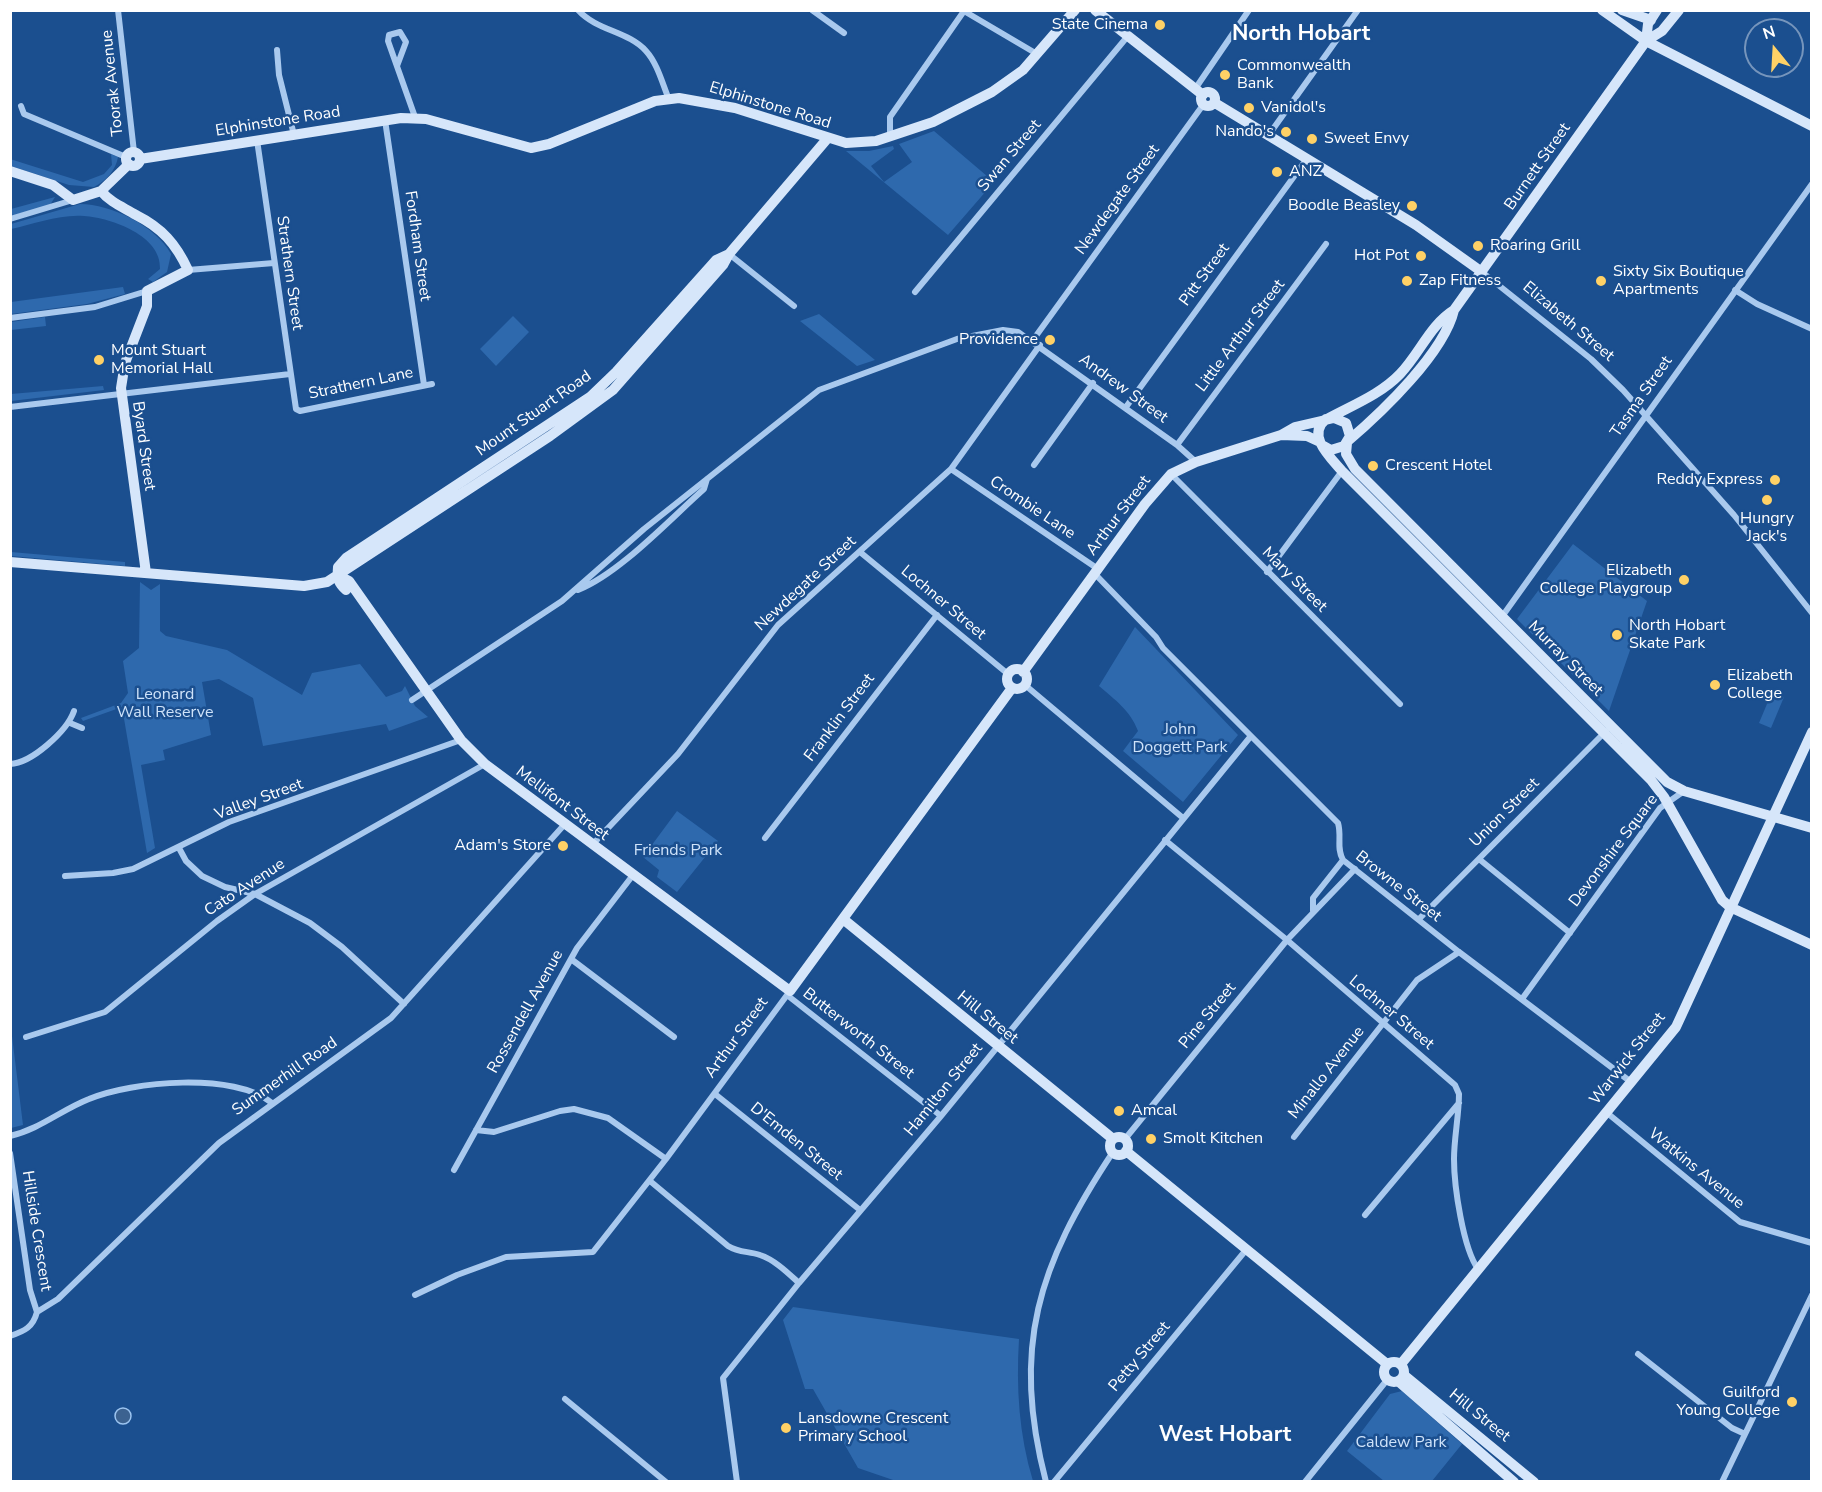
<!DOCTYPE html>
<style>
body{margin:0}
#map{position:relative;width:1822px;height:1492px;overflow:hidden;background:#1b4f8f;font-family:"Nunito Sans",sans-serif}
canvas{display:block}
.frame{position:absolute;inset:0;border:12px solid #fff;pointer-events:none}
.north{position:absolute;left:1744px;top:18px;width:60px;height:60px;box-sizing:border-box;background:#1b4f8f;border:2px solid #7695bc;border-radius:50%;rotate:342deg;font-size:16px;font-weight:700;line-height:24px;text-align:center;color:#fff}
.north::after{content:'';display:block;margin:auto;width:21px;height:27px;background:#ffd166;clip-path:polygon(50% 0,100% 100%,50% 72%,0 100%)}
</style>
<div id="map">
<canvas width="1822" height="1492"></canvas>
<div class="frame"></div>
<div class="north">N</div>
</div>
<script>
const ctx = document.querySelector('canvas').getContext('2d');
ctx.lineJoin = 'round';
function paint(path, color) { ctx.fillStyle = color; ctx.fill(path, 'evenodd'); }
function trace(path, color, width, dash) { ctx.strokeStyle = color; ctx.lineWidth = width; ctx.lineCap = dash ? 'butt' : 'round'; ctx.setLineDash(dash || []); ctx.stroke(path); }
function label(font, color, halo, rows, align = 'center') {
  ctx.font = font + ' "Nunito Sans",sans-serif'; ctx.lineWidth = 5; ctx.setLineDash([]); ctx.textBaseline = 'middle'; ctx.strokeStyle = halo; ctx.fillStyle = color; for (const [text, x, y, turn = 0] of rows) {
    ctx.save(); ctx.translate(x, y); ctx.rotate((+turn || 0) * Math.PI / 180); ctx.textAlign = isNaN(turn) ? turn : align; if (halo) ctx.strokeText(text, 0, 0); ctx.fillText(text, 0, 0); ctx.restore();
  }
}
paint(new Path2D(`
 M934,131l60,51 -46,53 -102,-84h23l24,-5 1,3 -23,17 13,16 28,-20 -13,-18z
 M111,154l7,3c-2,13 -12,24 -24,30l-25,-2 -58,-19 -1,-7 73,23 21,-8 8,-9z
 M55,197l-5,8 -39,11v-7z
 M80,204c31,0 76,22 91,50l-4,18 -14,10 -5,-3 12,-10c2,-33 -48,-51 -76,-53 -24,-2 -50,8 -73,13v-5z
 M123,287l2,7 -38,10 -76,10v-12z
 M819,314l56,46 -18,6 -57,-45z
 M513,316l16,16 -33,34 -16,-17z
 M45,317l1,9 -35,4v-8z
 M103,386l1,4 -93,11v-7z
 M1573,544l74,57 -38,110 -92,-92z
 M11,552l114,10v4l-114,-10z
 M140,582l11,8 9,-6v47l6,5 61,14 75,45 10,-22 48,-9 26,33 16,-6 3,-5 10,20 13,11 -39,14 -3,-7 -123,22 -10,-48 -34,-19 -17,3 9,53 -48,15 2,10 -24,5 14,83 -8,5 -25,-146 -39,14 -2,-3 40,-15 7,-10 -5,-32 16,-13z
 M1135,627l103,108 -55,67 -60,-51 15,-20c-8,-21 -23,-31 -39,-45z
 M1772,692l12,5 -13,31 -12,-5z
 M677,811l41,30 -41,51 -20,-15 2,-7 -16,-13z
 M11,1028l12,97 -12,3h-1z
 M793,1307l226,32c-3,49 0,96 14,142h-137l-38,-13 -45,-79h-8l-22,-69z
 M1402,1391l60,53 -30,37h-48l-37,-30 43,-57z`), '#2e69ad');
const water = new Path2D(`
 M115 1416a8 8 0 1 1 16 0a8 8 0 1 1-16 0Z`);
paint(water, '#3c6290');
trace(water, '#9cc4f0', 1.5);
trace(new Path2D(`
 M118,10l16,142
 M578,10c19,21 50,21 68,41 11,12 16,31 22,46
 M812,10l32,23
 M277,50l2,25 15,60
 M397,66l9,-24 -6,-10 -11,3 -1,6 27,76
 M1195,89l54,-79
 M21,106l3,8 102,43
 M385,120l39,265
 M1268,136l90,-126
 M890,137v-20l74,-106 73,43
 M257,140l39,269 4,2 132,-27
 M10,219l63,-19
 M729,254l65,52
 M188,270l86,-7
 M1482,272l109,87 32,31 111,125 78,98
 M1735,290l22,14 55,25
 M915,292l212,-255
 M10,318l85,-11 52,-16
 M1033,340l170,-235
 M10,407l280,-33
 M1126,407l180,-247
 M1177,445l149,-201
 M1034,465l59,-82
 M951,469l147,100
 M1171,474l229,230
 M860,552l148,122
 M1267,572l75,-101
 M1095,574l61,63 7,11 175,175c4,13 -2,25 5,37l116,92 172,130
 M578,590c42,-17 91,-70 126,-101l3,-10
 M1501,618l311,-434
 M1025,685l158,133
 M412,700l150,-99 82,-72 175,-139 138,-51 46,-9 15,2 159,113 19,17
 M70,723l12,5
 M10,764c22,-1 57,-33 64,-53
 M765,838l172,-223
 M1165,840l122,100 168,145 4,9c0,21 -5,44 -5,65 0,27 9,89 24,110
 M592,845l86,-91 100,-129 173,-156 89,-124
 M179,848l7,13 16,15 23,11 30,7 55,29 32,24 62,57
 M1479,859l91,74
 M65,876l48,-3 20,-4 96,-47 232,-82
 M1313,911v-13l30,-38
 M1419,919l187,-188
 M571,959l103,78
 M787,995l154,121
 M1522,999l138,-191 24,-17
 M26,1037l79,-25 112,-91 38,-27 230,-130
 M715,1094l145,116
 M1606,1112l134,110 72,21
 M476,1130l18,2 66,-21 14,-2 34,9 58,41
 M10,1136c30,-7 51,-26 79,-37 43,-18 146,-27 183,4
 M1294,1137l123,-157 42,-28
 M1125,1139l162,-199 68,-71
 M10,1153l20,137 7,22
 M454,1170l123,-222 56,-73
 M650,1181l78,65c11,7 21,5 32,9 15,5 28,18 39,28
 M1365,1215l94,-112
 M415,1295l42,-20 49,-18 87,-5 73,-93 124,-168
 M10,1336c15,-5 23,-9 27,-24l21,-13 161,-156 172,-125 173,-193
 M1638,1354l94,74 13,6
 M565,1399l101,83
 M737,1482l-14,-104 76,-95 142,-167 310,-380
 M1046,1482c-35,-135 -8,-217 67,-330
 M1054,1482l192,-232
 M1305,1482l82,-102
 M1722,1482l90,-187`), '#a9c9ee', 6);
trace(new Path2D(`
 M1095,10l108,85
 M1602,10l44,31 166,85
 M1622,10l29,10
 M1646,41l16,-10 17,-21
 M1201 99a7 7 0 1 1 14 0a7 7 0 1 1-14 0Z
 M1215,103l201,122 66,47
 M126 159a7 7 0 1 1 14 0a7 7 0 1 1-14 0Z
 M140,159l261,-41 25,1 105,29 18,-4 106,-43 24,-3 56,10 111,35 30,-2 57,-19 59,-30 31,-22 52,-60
 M10,171l43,14 20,15 28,-9 28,-27
 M101,191c10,12 22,16 35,24 26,13 40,29 52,55l-41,21v15l-22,57 -4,25 25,185
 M1329,418c24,-13 52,-24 71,-44 20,-21 30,-49 54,-64l192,-269 2,-17 9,-14
 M1326,419c-20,16 4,38 16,52l309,309 13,17 58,103 8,7 82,38
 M1281,435l26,1 13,6
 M1348,441c34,-29 96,-88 106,-131
 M1347,443l-1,11 9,15 312,313 17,9 128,37
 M10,562l294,24 23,-4 223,-146 63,-46 110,-125 6,-11 98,-115
 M337,575l12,6 112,159 24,24 305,227 222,-303
 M346,590c-8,-7 -9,-12 -8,-23l8,-9 244,-161 26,-25 100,-112 13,-6
 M1007 679a10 10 0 1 1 20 0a10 10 0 1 1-20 0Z
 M1023,672l122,-168 26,-30 25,-12 85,-27 14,-8 39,-9 12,5 4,13 -6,10 -13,4 -9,-5
 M843,919l270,220
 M1110 1146a9 9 0 1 1 18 0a9 9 0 1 1-18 0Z
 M1126,1151l261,213
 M1384 1372a10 10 0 1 1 20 0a10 10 0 1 1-20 0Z
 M1401,1364l275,-337 136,-295
 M1404,1375l130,107
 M1398,1381l116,101`), '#d6e6fa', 10);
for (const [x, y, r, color] of [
 [1160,25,6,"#ffd166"],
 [1225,75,6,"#ffd166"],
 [1249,108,6,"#ffd166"],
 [1286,132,6,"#ffd166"],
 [1312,139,6,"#ffd166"],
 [1277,172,6,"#ffd166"],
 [1412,206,6,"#ffd166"],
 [1478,246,6,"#ffd166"],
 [1421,256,6,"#ffd166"],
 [1407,281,6,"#ffd166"],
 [1601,281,6,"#ffd166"],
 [1050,340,6,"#ffd166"],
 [99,360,6,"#ffd166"],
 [1373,466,6,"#ffd166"],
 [1775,480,6,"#ffd166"],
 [1767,500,6,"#ffd166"],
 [1684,580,6,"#ffd166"],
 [1617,635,6,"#ffd166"],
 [1715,685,6,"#ffd166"],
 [563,846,6,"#ffd166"],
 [1119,1111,6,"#ffd166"],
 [1151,1139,6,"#ffd166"],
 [1792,1402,6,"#ffd166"],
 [786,1428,6,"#ffd166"]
]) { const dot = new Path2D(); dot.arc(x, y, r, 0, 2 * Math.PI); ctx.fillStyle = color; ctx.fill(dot); trace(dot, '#1b4f8f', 2); }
label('16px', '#fff', '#1b4f8f', [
 ["State Cinema",1148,25,"right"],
 ["Commonwealth",1237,66],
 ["Bank",1237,84],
 ["Vanidol's",1261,108],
 ["Nando's",1274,132,"right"],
 ["Sweet Envy",1324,139],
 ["ANZ",1289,172],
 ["Boodle Beasley",1400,206,"right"],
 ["Roaring Grill",1490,246],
 ["Hot Pot",1409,256,"right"],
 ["Sixty Six Boutique",1613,272],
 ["Apartments",1613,290],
 ["Zap Fitness",1419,281],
 ["Providence",1038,340,"right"],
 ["Mount Stuart",111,351],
 ["Memorial Hall",111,369],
 ["Crescent Hotel",1385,466],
 ["Reddy Express",1763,480,"right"],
 ["Hungry",1767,519,"center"],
 ["Jack's",1767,537,"center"],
 ["Elizabeth",1672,571,"right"],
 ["College Playgroup",1672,589,"right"],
 ["North Hobart",1629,626],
 ["Skate Park",1629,644],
 ["Elizabeth",1727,676],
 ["College",1727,694],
 ["Adam's Store",551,846,"right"],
 ["Amcal",1131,1111],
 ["Smolt Kitchen",1163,1139],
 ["Guilford",1780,1393,"right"],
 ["Young College",1780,1411,"right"],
 ["Lansdowne Crescent",798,1419],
 ["Primary School",798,1437]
], 'left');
label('16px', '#fff', '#1b4f8f', [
 ["Toorak Avenue",113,83,-96],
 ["Elphinstone Road",770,106,17],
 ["Elphinstone Road",278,122,-9],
 ["Swan Street",1010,156,-50],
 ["Burnett Street",1538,167,-55],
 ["Newdegate Street",1118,200,-54],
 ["Fordham Street",417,246,82],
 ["Strathern Street",289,273,82],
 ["Pitt Street",1205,275,-54],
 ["Elizabeth Street",1568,322,40],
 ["Little Arthur Street",1241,336,-53],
 ["Strathern Lane",361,384,-12],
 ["Andrew Street",1123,389,36],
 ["Tasma Street",1642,397,-55],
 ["Mount Stuart Road",534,414,-35],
 ["Byard Street",143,446,82],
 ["Crombie Lane",1032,508,34],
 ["Arthur Street",1119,516,-53],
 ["Mary Street",1294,580,45],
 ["Newdegate Street",806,584,-43],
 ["Lochner Street",943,603,40],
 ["Murray Street",1565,659,45],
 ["Franklin Street",840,718,-53],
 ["Valley Street",259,800,-20],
 ["Mellifont Street",562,804,37],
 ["Union Street",1505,813,-45],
 ["Devonshire Square",1614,851,-53],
 ["Browne Street",1398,887,38],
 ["Cato Avenue",245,888,-33],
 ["Rossendell Avenue",526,1012,-61],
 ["Lochner Street",1391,1013,40],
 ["Pine Street",1208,1016,-51],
 ["Hill Street",987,1018,39],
 ["Butterworth Street",858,1034,38],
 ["Arthur Street",737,1038,-54],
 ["Warwick Street",1628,1059,-52],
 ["Minallo Avenue",1327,1073,-52],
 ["Summerhill Road",285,1077,-35],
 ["Hamilton Street",944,1090,-51],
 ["D'Emden Street",796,1142,39],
 ["Watkins Avenue",1696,1169,39],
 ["Hillside Crescent",36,1231,81],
 ["Petty Street",1140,1357,-50],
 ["Hill Street",1479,1416,39]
]);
label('16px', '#cfe3fa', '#1b4f8f', [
 ["Leonard",165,695],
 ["Wall Reserve",165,713],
 ["John",1180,730],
 ["Doggett Park",1180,748],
 ["Friends Park",678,851],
 ["Caldew Park",1401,1443]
]);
label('bold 22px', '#fff', '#1b4f8f', [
 ["North Hobart",1301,35],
 ["West Hobart",1225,1436]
]);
</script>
